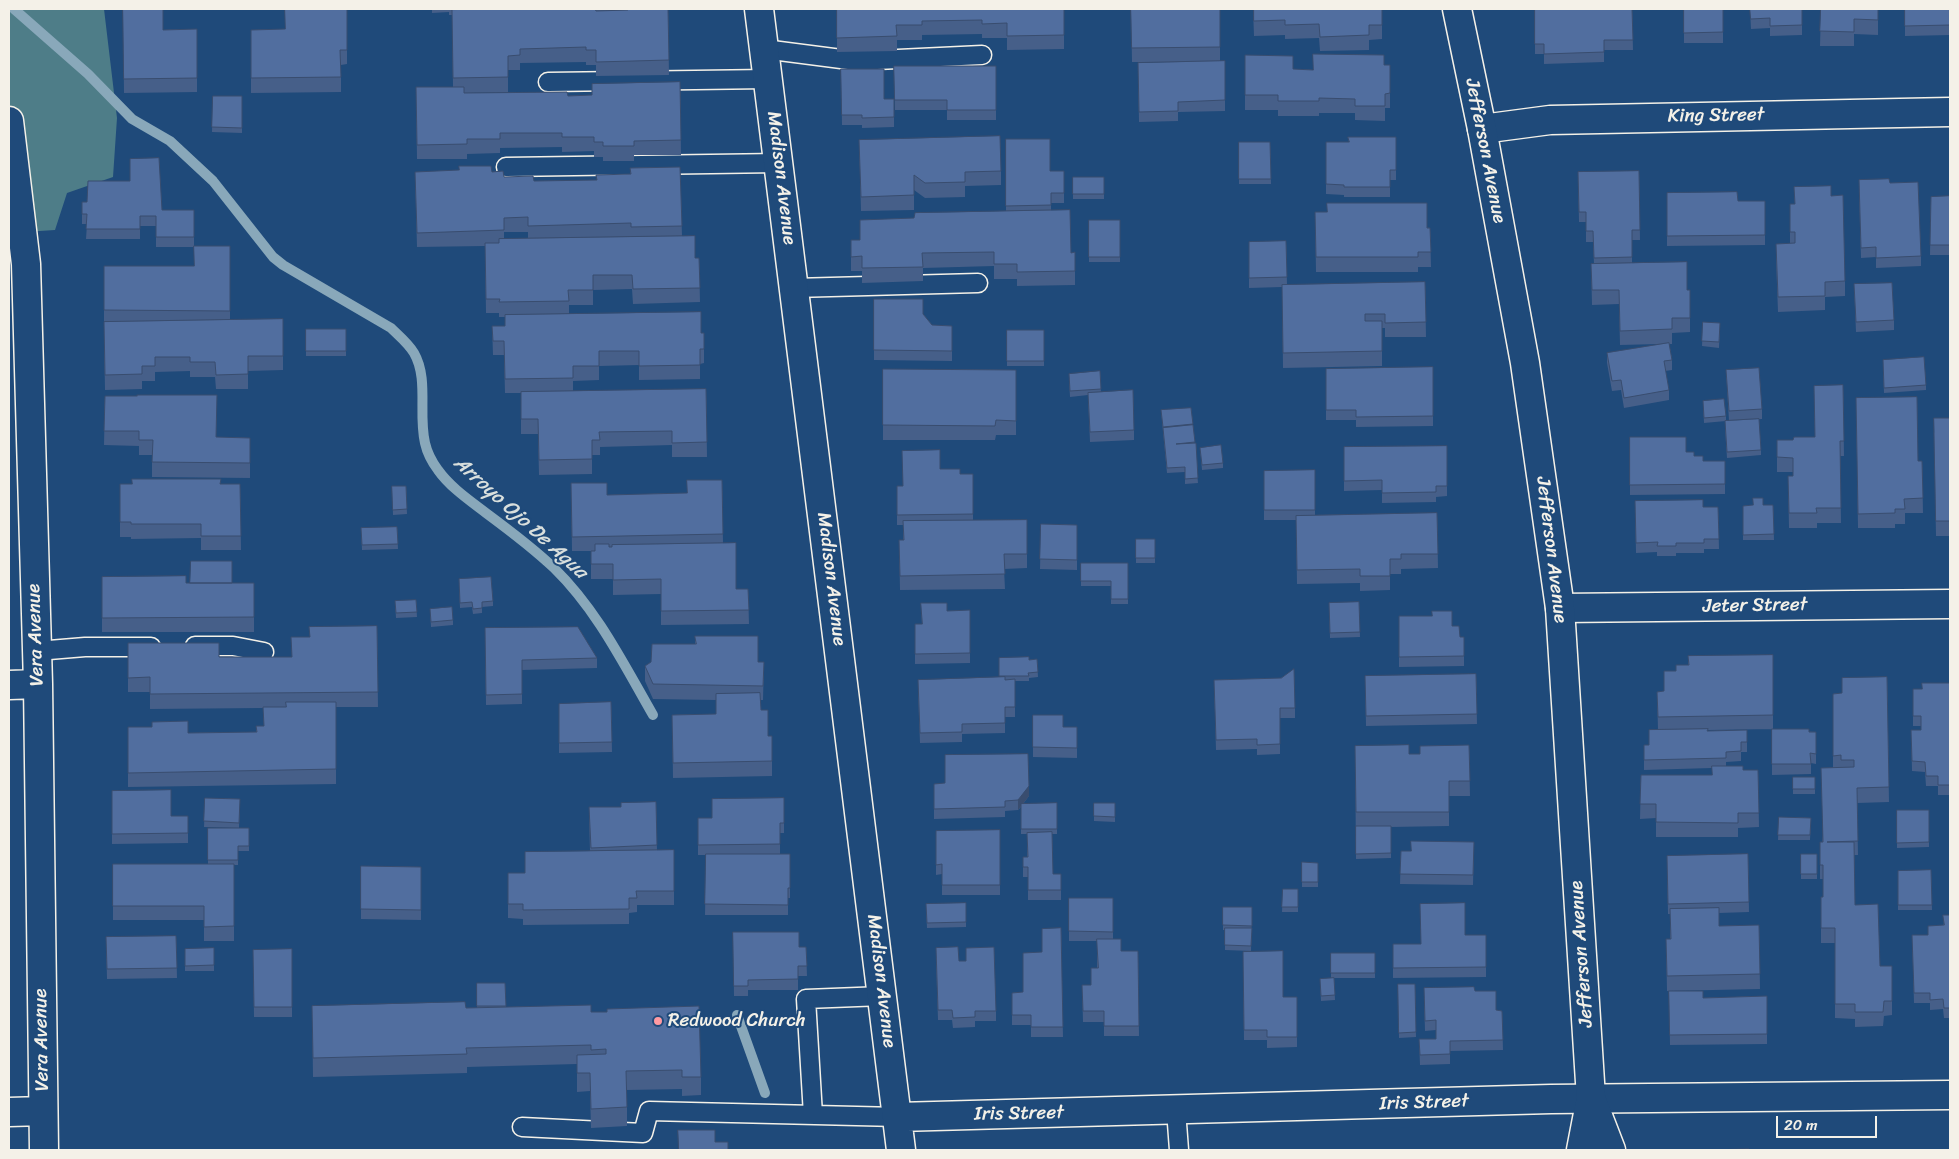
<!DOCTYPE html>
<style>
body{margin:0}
#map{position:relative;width:1959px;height:1159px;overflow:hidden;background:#1f4a7a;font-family:Sriracha,sans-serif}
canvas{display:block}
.frame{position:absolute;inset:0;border:10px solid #f4f1e8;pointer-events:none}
.scale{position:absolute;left:1776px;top:1116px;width:101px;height:22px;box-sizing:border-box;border:2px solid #f4f1e8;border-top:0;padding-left:6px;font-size:15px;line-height:18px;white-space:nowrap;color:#f4f1e8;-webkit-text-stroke:4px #1f4a7a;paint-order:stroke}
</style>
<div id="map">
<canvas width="1959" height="1159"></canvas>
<div class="frame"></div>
<div class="scale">20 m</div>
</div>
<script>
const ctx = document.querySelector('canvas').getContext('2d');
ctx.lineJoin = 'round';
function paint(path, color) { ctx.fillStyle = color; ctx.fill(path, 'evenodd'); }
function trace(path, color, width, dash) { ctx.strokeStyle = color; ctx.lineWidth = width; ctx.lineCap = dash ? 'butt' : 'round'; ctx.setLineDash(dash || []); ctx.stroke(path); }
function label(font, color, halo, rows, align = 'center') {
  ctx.font = font + ' Sriracha,sans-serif'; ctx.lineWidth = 4; ctx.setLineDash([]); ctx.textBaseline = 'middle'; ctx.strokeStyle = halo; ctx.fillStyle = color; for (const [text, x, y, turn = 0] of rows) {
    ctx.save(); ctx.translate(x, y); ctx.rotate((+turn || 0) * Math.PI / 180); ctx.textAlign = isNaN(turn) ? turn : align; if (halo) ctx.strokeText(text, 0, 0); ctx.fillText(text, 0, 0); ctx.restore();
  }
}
paint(new Path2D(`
 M9,9h95l13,109 -4,59 -46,16 -12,37 -46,3z`), '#4e7d88');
trace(new Path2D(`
 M14,9l74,65 44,45 38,22 43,40 60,76 10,8 108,63c8,8 17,15 23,25 15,26 4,61 11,90 2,9 7,19 13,27 12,17 31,30 48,43 23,17 47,35 68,55 43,42 69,95 99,147
 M737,1015l28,78`), '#89a8ba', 10);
const service = new Path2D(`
 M764,49l85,11h28l105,-5
 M548,82l220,-3
 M506,167l273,-4
 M794,288l184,-5
 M195,646h38l31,6
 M37,651l48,-4h66
 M1176,1110l3,40
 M813,1115l-7,-116 77,-3
 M522,1127l121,6 6,-22 249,6`);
const minor = new Path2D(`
 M759,9l142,1141
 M9,121l17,143 12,420 6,466
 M1482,129l68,-9 400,-8
 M1560,608l390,-4
 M9,685l29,-1
 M9,1112l34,-1
 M898,1117l653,-18 399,-4`);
const secondary = new Path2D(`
 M1457,9l25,120 43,234 35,245 31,490 -10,52
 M1591,1098l20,52`);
trace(service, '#f4f1e8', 21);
trace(minor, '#f4f1e8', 31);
trace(secondary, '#f4f1e8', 31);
trace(service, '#1f4a7a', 18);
trace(minor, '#1f4a7a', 28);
trace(secondary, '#1f4a7a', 28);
paint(new Path2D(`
 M123,9l40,21 34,-1v63l-73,1z
 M432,9h236l1,66 -73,1v-11h-10v-3l-66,1v7h-12v22l-44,1 104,3 24,-1 88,-13 1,73h-47v6h-31v-4h-9v-6l-32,1v-5l-62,1v5l-33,1v5h-50l-1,-72h37l-1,-72h-3v-3l-17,1z
 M837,9h227v40l-57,1v-12h-25v-4l-60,1v5h-25v11l-60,1z
 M1131,9h89v52h5v50l-47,1v9l-39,1 -1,-59 40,-1h-46z
 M1253,9h129v30l-13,1v10l-49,1 -1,-13 -34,1v-4l-31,1z
 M1535,9h97l1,41h-29v12l-60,2v-10h-9z
 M1684,9h39v34h-39z
 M1750,9h52v26l-32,1v-8l-19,1z
 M1821,9h57v26l-24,-1v12h-34z
 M1905,9h45v26l-45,1z
 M251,30l96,20v14l-6,1v27l-90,1z
 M1245,55l48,14 20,1 71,-5 6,28v15h-5v13l-30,-1v-7h-36v3h-41v-6h-33z
 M894,66h102v54h-49v-10h-52z
 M841,69l43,30h10v28l-32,1v-3h-20z
 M213,96h29v37l-30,-1z
 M1396,137v43h-6v17h-46v-2l-18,-1v-52h22z
 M1006,139l44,32h14v32h-13v8l20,42 4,-1v33l-58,1v-7h-23v-13l-71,2v13l-61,2v-12h-11v-31h9l54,-22 92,-7z
 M859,140l142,31v14l-36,1v11l-40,1 -11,-8v20l-53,1z
 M1239,142h31l1,42h-32z
 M680,167l2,69 13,22h4l1,44 -67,2 -1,-15 -39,1v15h-24v9l132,19 3,15v15l-4,1v15l-61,1v-15l-40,1v14l-26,1v10l133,-2 1,68h-35v-12l-72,2v8h-8v19l-53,1 -1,-41h-17v-41h-16l-1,-38h-11l-1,-29h13v-9h-6v-4h-13l-1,-67 -68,1 -2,-75h77l12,5 30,4 62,-1 34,-6v-6zM504,232h24v6l-24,1z
 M1639,171l1,69h-8v24l55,26h3v42l-18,1v11h-3l3,16v10l-7,1 4,19v10l-45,8 -3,-18 -9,1 -5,-28v-10l53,-9 -40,1 -1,-41 -27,1 -1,-41h3l-1,-22h-7v-20h-7l-1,-50z
 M1073,177h31v22h-31z
 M1890,183l31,73v10l-45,2v-11l-15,1 -2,-67z
 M1794,187l37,9 14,85v15l-20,1v13l-47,2 -2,-54 14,-15v-39h5z
 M1667,193l71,8h27v44l-98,1z
 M1950,196v59h-20l1,-58z
 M82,202l80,8h32v37h-38v-21h-16v13h-54l1,-15h-5z
 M1315,212l115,16 1,39h-13v5h-102z
 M1089,220h31v42h-31z
 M1286,241l1,44 138,-3 1,55h-41v-9h-3v38l-99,2 -1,-81 -33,1v-46z
 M230,246v74l53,-1v51l-35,1v18h-32l-1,-12h-25v-6l-35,1v9h-13v8l-37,1 -1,-53v-71h90z
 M1854,284l40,36v10l-38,2z
 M874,299l49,15 9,11 20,1v35l-78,-1z
 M1703,322l17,1 -1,25 -17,-2z
 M306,329h40v27h-40z
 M1007,330h37v36h-37z
 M1883,365l43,20v5l-42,3z
 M1433,367v59l-77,1v-7h-30v-51z
 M883,369l133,1v65h-20l-1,5h-112z
 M1726,370l36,39v10l-33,2z
 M1100,371l1,21 33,38v10l-44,2 -2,-47 -18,2 -1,-18z
 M1843,385l1,71h-4l1,67h-24v5h-28l-1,-52h5v-4h-16v-32h16l22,-3z
 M105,396l112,41 33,1v40l-98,-1v-22h-13v-9l-35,-1z
 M1856,398l62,63h4l1,52h-18v11h-10v4h-37z
 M1703,401l23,15v5l-22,2z
 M1191,408l7,75 -13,1v-12l-18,1 -6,-63z
 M1950,418v118h-14l-2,-103z
 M1725,427l36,23v5l-34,3z
 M1630,437l56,15 17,9h22v33l-95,1z
 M1447,446v50l-11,1v5l-54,1v-13l-38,1v-44z
 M1200,448l23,15v5l-21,2z
 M940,469l20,5h13v46h54v48l-23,1 1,20 -105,1 -1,-50h4v-15h-6v-39h6z
 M1315,470v45l122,-2 1,55 -37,1v5h-11v16l-30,1v-8l-63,1 -1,-64h-32v-49z
 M722,480l1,63 13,46h12l1,35 -88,1v-31l-48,1v-16h-22v-28h-19l-1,-68 36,12 80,-2z
 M120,484h120l1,66h-40v-12l-70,1v-2h-11z
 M392,486h14l1,28 -14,1z
 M1635,501l68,6h15l1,42h-15v4h-28v3h-19v-4l-21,1z
 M1773,505l1,35h-31v-34z
 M1041,524l36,1v45l-37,-1z
 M397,527l1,22 -36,1 -1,-22z
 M1136,539h19v24h-19z
 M1081,563h47v41h-17v-18h-30z
 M102,577l84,6h68v49h-152z
 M459,584l34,17v5l-11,1v6l-9,1 -1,-7 -12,1z
 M416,600l1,17 -21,1 -1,-17z
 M1359,602l1,35 -30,1 -1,-35z
 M430,609l23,11v5l-22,2z
 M970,610v53l-55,1v-40h7z
 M1399,616l53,10 8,11h4v29l-65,1z
 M377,626l1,81h-42v77l-208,3v-60l60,6 68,-1v-6h8l-1,-18 -113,1v-17h-22v-49l91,14h73l17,-20z
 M485,628l112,30v10l-75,2v34l-36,1z
 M695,636l63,26h6l-1,38h-3l1,10 7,26h4v40l-99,2 -1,-63 44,-1v-14l-63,-1 -8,-18v-15l50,-22z
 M1773,655v74l-65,1v1l39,-1v22h-6v9l-15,1v4l17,4h15l1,57 -21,1v9h-82v-19l-16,1 1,-44h71v-7l-68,2v-25h5l9,-15 -1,-38 7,-1 12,-20v-6h12v-9z
 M1037,659l1,18 -9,1v3h-14v36h-10v16l-43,1v8l-42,1 -2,-53 81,-13 30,-17z
 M1476,674l1,50 -111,2 -1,-50z
 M1887,677l2,125 -32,1 1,52h-4l1,50 25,61h12v49l-8,1 -1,10 -28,1v-8l-20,-1v-75h-14v-46h2v-18h-3v-37h2l11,-74v-74l9,-1z
 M1214,680l81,28v10h-15v36l-23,1v-6l-41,1z
 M1950,683v112h-12v-9h-12l-1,-14 -13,-1 -1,-41h10v-4h-8v-37h9z
 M611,702l1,50 -53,1v-49z
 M1033,715l30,12h14v31l-44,-1z
 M1772,729l44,3v32l-5,-1v11l-39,1z
 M1469,745l1,51h-21v30l-58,1v31l-35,1 -1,-113 54,8h11z
 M1793,777h22v17h-22z
 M934,784l95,12 -6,8 34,-1v31h-5l1,40h8v26h-33v-23h-5v-20h4v-23h-6v-27l-3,3 -13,1v6l-71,2z
 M112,791l59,25h17v27l-76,1z
 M205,798l35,1 -1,29 -35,-1z
 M784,798v35h-4v21h10v44h-2v17h-83l1,-60h-8v-37h14z
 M656,802l1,49 17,-1v55h-37v7l-8,1v11l-106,1v-6l-15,-1v-45h17l65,-22 -1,-34 32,-10z
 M1094,803h21v19l-21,-1z
 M1897,810h32v37l-32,1z
 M1779,817l32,1 -1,22h-32z
 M208,828h41v23h-11v14h-4v76h-30v-21h-91v-56h95z
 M1000,830v65h-58v-21l-6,1v-44z
 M1474,842l-1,43 -73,-1 1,-33h10z
 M1748,854l1,58 -30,1v13l40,-1 1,64 -93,2 -1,-52h4v-25h-2l-1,-58z
 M1801,854h16v25h-16z
 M1302,862l16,1v24h-16z
 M361,866l60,1v53l-60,-1z
 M1931,870l1,40h-34v-39z
 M1283,889h15v23h-16z
 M1069,898h44v41l8,12h17l1,85h-35v-14h-21l-1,-37h9l6,-17v-27h-28z
 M966,903v24l-39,1 -1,-24z
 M1223,907h29l-1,44 -26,-1v-20h-2z
 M1950,915v103h-6l-1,-9 -13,1v-7h-16l-2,-68h16l15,-10z
 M1061,928l2,109h-32v-12h-19v-32l11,-1 19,-40z
 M733,932l66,15h7l1,29h-9v14h-50v6h-14z
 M1465,935h21v42l-93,1v-34h28z
 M176,936l1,42 -70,1 -1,-42z
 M214,948v23h-29v-22z
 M966,948l30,63v10h-21v6l-22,1 -1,-8h-14l-2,-62 23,3h7z
 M292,949v68h-38l-1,-67z
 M1243,952l40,45h14v50l-30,1v-8h-23z
 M1331,953h44v25h-44z
 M1334,978l1,22 -14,1 -1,-22z
 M477,983h28l1,24 85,5 110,65v18l-19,1v-7l-55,1v36l-36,2 -1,-37 -13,1v-28l-110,3v6l-154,4 -1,-71 165,2z
 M1398,984h17l1,53 -17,1z
 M1475,991l21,19 6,1 1,39 -53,1v13l-30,1 -1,-26h17v-9l-11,1 -1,-33z
 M1669,991l34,7 64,-2v48l-97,1z`), '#465f89');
paint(new Path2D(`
 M1029,786v10l-11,14v-10z`), '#394d6f');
const building = new Path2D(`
 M123,9h40v21l34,-1v49l-73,1z
 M285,9h62v41h-7l1,27 -90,1v-48l34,-1z
 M487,9h108l1,2 32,-1v-1h40l1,51 -73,2v-12h-10v-3l-66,2v6l-12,1v21l-55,1 -1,-68z
 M837,9h227v26l-57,1v-13l-25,1v-4l-60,1v4h-26l1,11 -60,2z
 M1131,9h89v38l-88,1z
 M1254,9h128v16h-13v10l-49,2 -1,-13 -34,1v-5l-31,1z
 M1535,9h97l1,31h-29v12l-60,2v-10h-9z
 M1684,9h39v23l-39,1z
 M1750,9h52v16l-32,1v-8l-19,1z
 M1821,9h57v11l-24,-1v13l-34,-1z
 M1905,9h45v16l-45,1z
 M1313,54l71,1v10h6v28l-5,1v12h-30v-7l-36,-1v3h-41v-6h-33v-40l48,1v13l20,1z
 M1225,61v39l-47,2v9l-39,1 -1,-49z
 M894,66h102v44h-49v-10h-52z
 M841,69h43v30h10v18l-32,1v-3h-20z
 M680,82l1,58 -47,1v5h-31v-4h-9v-5h-32v-4h-62v6h-33v5l-50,1 -1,-58h48v6l103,-1 1,4 24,-1v-11z
 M213,96h29v32l-30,-1z
 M1000,136l1,35 -36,1v10l-40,1 -11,-8v20l-53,2 -2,-57z
 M1348,137h48v33h-6v17h-46v-2l-18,-1v-42h23z
 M1006,139h44v32h14v22h-13v12l-45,1z
 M1239,142h31l1,37h-32z
 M159,158l3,52h32v27h-38v-21h-16v13h-54l1,-15h-5v-12h5l1,-21h42v-22z
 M459,166h32l1,6 11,-1 1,6 29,-1 1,5 63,-1 -1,-5 35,-1 -1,-6 50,-1 2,59 -51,1v-4l-103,3v-9l-24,1v12l-87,3 -2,-61 44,-2z
 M1639,171l1,59h-8v27l-38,1 -1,-27h-7v-19h-7l-1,-40z
 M1073,177h31v17h-31z
 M1889,179l1,4 28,-1 3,74 -45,2v-11l-15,1 -2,-68z
 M1831,186v10l12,-1 2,86 -20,1v14l-47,1 -2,-53 19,-1v-11h-5v-28h5l-1,-17z
 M1737,192l1,9h27v34l-98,1v-43z
 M1950,196v49h-20l1,-48z
 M1327,203h100v25h3l1,24h-13v5h-102l-1,-45h12z
 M1070,210l1,43 4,-1v19l-58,1v-8h-23v-12l-72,1 1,14 -61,1v-12l-11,1v-17h9v-20l54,-2 1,-5z
 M1089,220h31v37h-31z
 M695,236v22h4l1,30 -67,1 -1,-14h-39v15h-25l1,11 -70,1 1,-3h-14l-1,-56h14v-4z
 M1286,241l1,36 -38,1v-36z
 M194,246h36v65l-126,-1v-44h90z
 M1687,262v28h3v28h-18v11l-52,2 -1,-41h-27l-1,-26z
 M1425,282l1,40 -41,1v-9h-20v7h17v30l-99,2 -1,-68z
 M1892,283l2,37 -38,2 -2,-38z
 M874,299h49v15l9,11 20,1v25l-78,-1z
 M701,312v21h3v16h-4v16l-61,1v-15h-40v15h-26v12l-68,1 -1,-38h-11l-1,-15h13v-11z
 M283,319v37h-35v18l-32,1 -1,-13h-25v-5h-35v9h-13v8l-37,1 -1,-53z
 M1703,322l17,1 -1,19 -17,-1z
 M306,329h40v22h-40z
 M1007,330h37v31h-37z
 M1669,343l3,17 -8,1 5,29 -45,8 -3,-18 -9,1 -5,-28z
 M1924,357l2,28 -42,3 -1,-28z
 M1433,367v49l-77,1v-7h-30v-41z
 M1759,368l3,41 -33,2 -3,-41z
 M883,369l133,1v51l-20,-1 -1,6 -112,-1z
 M1100,371l1,18 -31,2 -1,-17z
 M1843,385l1,56h-4l1,67h-25l1,5h-28l-1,-37h5v-18l-16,-1v-17h16l1,-3h21l-1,-51z
 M706,389l1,53 -35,1v-12l-73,1 1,8h-8v19l-53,1 -1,-41h-17v-27z
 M1133,390l1,40 -44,2 -2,-39z
 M137,395h80l-1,42 34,1v25l-98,-1 1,-22h-14v-9h-35l1,-35h32z
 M1917,397l1,64h4l1,37 -19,1 1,10h-10v4l-37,1 -2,-116z
 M1724,399l2,17 -22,2 -1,-17z
 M1191,408l2,16 -30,3 -2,-17z
 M1934,418h16v103h-14z
 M1759,419l2,31 -34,2 -2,-31z
 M1193,425l2,17 -19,2 20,-1 2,35 -13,1v-12l-18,1 -4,-40z
 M1630,437h56v15h8v4h9v5h22v23l-95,1z
 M1221,445l2,18 -21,2 -2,-17z
 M1447,446v40h-11v6l-54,1v-13l-38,1v-34z
 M940,450v19h20v5h13v40l-76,1v-29h6l-1,-35z
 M1315,470v40h-51v-39z
 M132,479h89l-1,5h20l1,52h-40v-12h-70v-2h-11v-38h12z
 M687,480h35l1,54 -151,3 -1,-54h36v12l80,-2z
 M392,486h14l1,23 -14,1z
 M1753,498h10v7h10l1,29 -31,1v-29l10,-1z
 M1703,500v7h15l1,32h-15v4h-28v3h-19l1,-4 -22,1 -1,-42z
 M1437,513l1,41h-37v5h-11v17h-30v-7l-63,1 -1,-54z
 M1027,520v34h-23l1,20 -105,2 -1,-36h5l-1,-19z
 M1041,524l36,1v35l-37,-1z
 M397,527l1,17 -36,1 -1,-17z
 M1136,539h19v19h-19z
 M736,543v46h12l1,21 -88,1v-32l-48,1v-16h-22v-13h4v-7h14v3h3v-2z
 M191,561h41v22h-42z
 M1081,563h47v36h-17v-18h-30z
 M186,576v7h68v34l-152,1v-41z
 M491,577l2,24 -11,1v6l-9,1 -1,-7 -12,1 -1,-24z
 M416,600l1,12 -21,1 -1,-12z
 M1359,602l1,30 -30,1 -1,-30z
 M921,603h26v8l23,-1v43l-55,1v-30h7z
 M452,607l1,13 -22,2 -1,-13z
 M1432,611h20v15h7l1,11h4v19l-65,1v-41h33z
 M377,626l1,66 -228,2v-17l-22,1v-35h91v14h73l-1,-20h19l-1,-10z
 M578,627l19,31 -75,2v34l-36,1 -1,-67z
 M695,636h63v26h6l-1,24 -110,-2 -8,-18 6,-4 1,-18h44z
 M1773,655v60l-115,2 -1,-25 7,-1v-20h12v-6h13l-1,-9z
 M1029,657v3l8,-1 1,13 -10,1 1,3h-30v-18z
 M1294,669l1,39h-15v36l-23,1v-6l-41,1 -2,-60 67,-2z
 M1476,674l1,40 -111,2 -1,-40z
 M1005,677v3l10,-1v28h-10v16l-43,1v8l-42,1 -2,-53z
 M1887,677l2,110 -32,1 1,53 -31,1h27l1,63 23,-1 2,62h12v35h-8l-1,11h-28v-8h-20v-76h-14v-31h2v-32h-3v-23h3l-2,-74 33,-1v-7h-13v-5l-8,1v-62l9,-1v-15z
 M1922,683h28v102h-12v-9h-12l-1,-14 -13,-1 -1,-31h10v-14h-8v-27h9z
 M760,693l1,17h7v26h4v25l-99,2 -1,-48 44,-1v-20z
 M286,702h50v67l-208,4v-46h24v-5l36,-1v12l69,-1 -1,-6h8l-1,-19h23z
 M611,702l1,40 -53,1v-39z
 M1033,715h30v12h14v21l-44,-1z
 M1708,729l-1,2 40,-1v12h-6v9l-15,1v6l-82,2v-15h5v-15z
 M1772,729h37v3h7v22l-6,-1 1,11h-39z
 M1409,745v9h11v-8l49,-1 1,36h-21v31h-93l-1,-66z
 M1028,754l1,32 -11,14 -13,1v6l-71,2v-25l11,-1v-28z
 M1712,766h31v4h15l1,43h-21v10l-82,-1v-18h-16l1,-29h71z
 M1793,777h22v12h-22z
 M171,790v26h17v17l-76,1v-43z
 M205,798l35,1 -1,24 -35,-2z
 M784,798v25h-4v21l-82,1v-27h14v-19z
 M656,802l1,43 -66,3 -2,-41h32v-4z
 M1057,803v26h-36v-25z
 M1094,803h21v14l-21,-1z
 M1897,810h32v32l-32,1z
 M1779,817l32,1 -1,17h-32z
 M1356,826h35v27l-35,1z
 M208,828h41v18h-11v14h-30z
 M1000,830v55h-58v-21l-6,1v-34z
 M1052,832l1,42h8v16h-33v-23h-5v-10h5l-1,-24z
 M1411,841l63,1 -1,33 -73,-1 1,-23h10z
 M674,850v41h-38l1,7h-8v11l-106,1v-6h-15v-31h17v-21z
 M706,854h84v34h-2v17l-83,-1z
 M1748,854l1,48 -81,2 -1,-48z
 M1801,854h16v20h-16z
 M1302,862l16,1v19h-16z
 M113,864h121v62l-30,1v-21h-91z
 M361,866l60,1v43l-60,-1z
 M1931,870l1,35h-34v-34z
 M1283,889h15v18h-16z
 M1069,898h44v34l-44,-1z
 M966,903v19l-39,1 -1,-19z
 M1465,903v32h21v32l-93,1v-24h28l-1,-40z
 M1223,907h29v19l-29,-1z
 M1719,908v18l40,-1 1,49 -93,2 -1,-37h5l-1,-30z
 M1943,915h7v93h-6l-1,-9 -13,1v-7h-16l-2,-58h16v-9l16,-1z
 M1061,928l2,99h-32v-12h-19v-22l11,-1v-39l19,-1v-23z
 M1225,928h27l-1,18 -26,-1z
 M733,932h66v15h7l1,19h-9v13l-50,1v6h-14z
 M176,936l1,32 -70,1 -1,-32z
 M1097,939h24v12h17l1,75h-35v-15h-21l-1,-26h9v-17h7z
 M958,947l1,14h7v-13l28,-1 2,64h-21v6l-22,1 -1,-8h-14l-2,-62z
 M214,948v17l-29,1v-17z
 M292,949v58h-38l-1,-57z
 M1283,951v46h14v40h-30v-7h-23l-1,-78z
 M1331,953h44v20h-44z
 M1334,978l1,17 -14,1 -1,-17z
 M477,983h28l1,23h-29z
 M1398,984h17l1,48 -17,1z
 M1474,987l1,4h21v19l6,1 1,29 -53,1v13l-30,1 -1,-16h17v-19l-11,1 -1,-33z
 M1669,991h34v7l64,-2v38l-97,1z
 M465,1002l1,6 125,-3v7h16v-3l92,-3 2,71h-19v-7l-56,1 1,36 -36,2 -1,-36h-13v-18l29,-1v-5l-15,1v-5l-125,3 1,6 -154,4 -1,-52z
 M678,1130h37v12h13v8h-49z
 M1749,1149l1,1h-36z`);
paint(building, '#516e9f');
trace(building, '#394d6f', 1);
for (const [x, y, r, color] of [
 [658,1021,5,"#ff9aa2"]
]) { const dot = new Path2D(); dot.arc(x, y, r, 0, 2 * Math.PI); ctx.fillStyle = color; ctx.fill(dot); trace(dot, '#1f4a7a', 2); }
label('19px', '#f4f1e8', '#1f4a7a', [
 ["King Street",1716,116,-1],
 ["Jefferson Avenue",1485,151,79],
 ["Madison Avenue",781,178,83],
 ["Jefferson Avenue",1551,550,83],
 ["Madison Avenue",831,579,83],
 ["Jeter Street",1755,606,-1],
 ["Vera Avenue",36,635,-92],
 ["Jefferson Avenue",1582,954,-94],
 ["Madison Avenue",881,981,83],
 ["Vera Avenue",42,1040,-91],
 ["Iris Street",1424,1103,-2],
 ["Iris Street",1019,1114,-1]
]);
label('19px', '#f4f1e8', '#1f4a7a', [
 ["Redwood Church",668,1021]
], 'left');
label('italic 20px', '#d9dfdd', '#1f4a7a', [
 ["Arroyo Ojo De Agua",520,518,42]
]);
</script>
